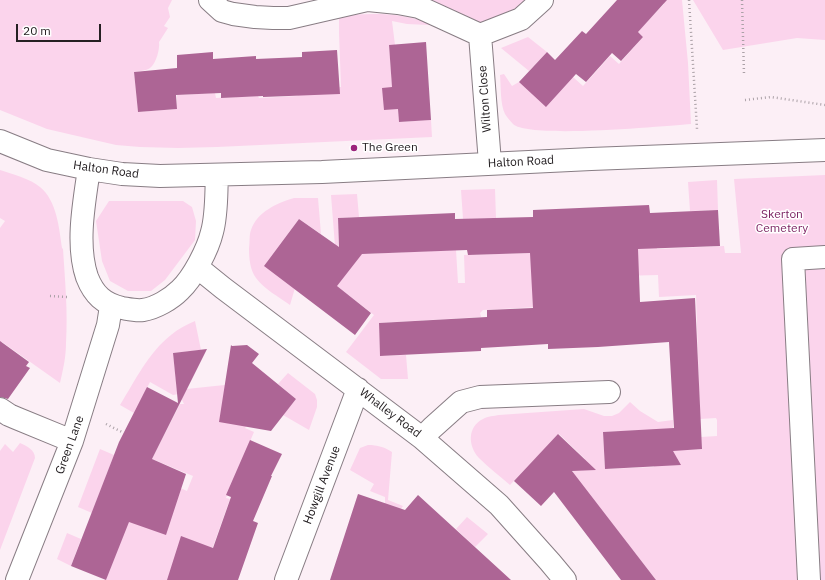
<!DOCTYPE html>
<style>
body{margin:0}
#map{position:relative;width:825px;height:580px;overflow:hidden;background:#fceff6;font-family:"IBM Plex Sans",sans-serif}
canvas{display:block}
.scale{position:absolute;left:16px;top:24px;width:85px;height:18px;box-sizing:border-box;border:2px solid #252023;border-top:0;padding-left:5px;font-size:12px;line-height:14px;white-space:nowrap;color:#252023;-webkit-text-stroke:3px #fff;paint-order:stroke}
</style>
<div id="map">
<canvas width="825" height="580"></canvas>
<div class="scale">20 m</div>
</div>
<script>
const ctx = document.querySelector('canvas').getContext('2d');
ctx.lineJoin = 'round';
function paint(path, color) { ctx.fillStyle = color; ctx.fill(path, 'evenodd'); }
function trace(path, color, width, dash) { ctx.strokeStyle = color; ctx.lineWidth = width; ctx.lineCap = dash ? 'butt' : 'round'; ctx.setLineDash(dash || []); ctx.stroke(path); }
function label(font, color, halo, rows, align = 'center') {
  ctx.font = font + ' "IBM Plex Sans",sans-serif'; ctx.lineWidth = 3; ctx.setLineDash([]); ctx.textBaseline = 'middle'; ctx.strokeStyle = halo; ctx.fillStyle = color; for (const [text, x, y, turn = 0] of rows) {
    ctx.save(); ctx.translate(x, y); ctx.rotate((+turn || 0) * Math.PI / 180); ctx.textAlign = isNaN(turn) ? turn : align; if (halo) ctx.strokeText(text, 0, 0); ctx.fillText(text, 0, 0); ctx.restore();
  }
}
paint(new Path2D(`
 M0,0h172l-4,8 2,9 -6,9 4,2 -7,11 -2,3c1,7 -3,22 -9,26 -4,3 -11,3 -16,4l4,40 39,-3v-14h2l36,-2 1,5 42,-2 1,2 38,-2 6,-7 38,-2 -2,-54v-17c30,-3 61,-4 90,7v2l-22,-1 -15,-3 3,24h-6l3,39h5l2,38 32,-2 1,17 -215,10 -39,1 -38,-1 -24,-2 -69,-16 -47,-19z
 M425,0h105l-12,9 -37,14 -32,-15z
 M660,0h22l6,63 3,61c-27,2 -163,15 -178,0 -3,-3 -6,-7 -8,-10 -5,-10 -4,-28 -5,-39l4,-1 8,12 7,-4 54,-5 10,9 27,-30 9,8 24,-27 -5,-5 2,-3 24,-25z
 M693,0h132v40l-28,-2 -74,12z
 M528,37l19,15 -18,19 -28,-23z
 M0,170c12,4 31,9 40,17 17,14 19,41 22,61l1,1c2,31 5,63 3,94 0,14 -3,27 -6,40l-58,-41 -2,1v-115l5,-7 -5,-3z
 M825,175v405h-169l-64,-82 -25,-20 18,-19 -26,-25 -49,51c-10,-9 -21,-17 -31,-27 -11,-12 -12,-31 4,-39 5,-3 11,-3 16,-4l85,-6 20,7h8l7,-3 11,-11 10,9 18,11 15,-2 1,30 28,-1 -1,-12 16,-1v-16l-1,-2 -16,1 -4,-124 -37,2 -1,-22 -38,1 -83,31 -54,3 -3,3 1,4 -102,6 1,33 26,-1 2,24h-27l-35,-27 28,-37 -54,-42 16,-14 -5,-64 26,-1 2,23 -21,1 1,37 117,-5 2,33h7l-1,-28 66,-2 127,-12v8l67,-3 1,7h16l-7,-74zM652,430l2,37 -49,2 -2,-37z
 M717,180l1,30 -28,1 -2,-29z
 M495,189l1,29 -33,1 -2,-29z
 M294,198h24l3,36 -22,-15 -32,43 28,26 -5,17c-11,-8 -26,-16 -34,-27 -6,-8 -7,-20 -7,-30 1,-6 0,-13 2,-18 6,-18 26,-27 43,-32z
 M109,201h74l9,6 4,14 -1,19 -30,40 -14,11h-23l-18,-10 -8,-20 -6,-40z
 M195,321l6,29 -28,3 4,37 57,-6 22,28 -11,16 9,4 -28,66 4,1 -29,81h-95l41,-107 40,18 6,-15 -41,-17 28,-55h4l-5,-10 -6,1 -23,-13 -16,31 -14,-8c15,-24 28,-52 51,-70 7,-6 15,-10 24,-14z
 M288,373l27,21 2,6v7l-8,23 -26,-15 13,-16 -18,-15z
 M20,443c7,3 15,7 15,15l-35,92v-99l5,-7 8,8z
 M368,445c10,0 16,2 24,7l-4,48 15,6 -11,15 -17,13 10,-31v-6l-15,-6 4,-7 -24,-14 10,-22z
 M100,449l14,6 -22,58 -14,-6z
 M467,517l21,17 -13,13 -19,-18z
 M67,533l14,6 -10,27 -14,-7z`), '#fbd4ec');
paint(new Path2D(`
 M617,0h50l-29,32 5,5 -22,24 -9,-8 -26,29 -10,-8 -30,33 -27,-25 28,-30 8,8 27,-29 4,3z
 M426,42l5,78 -32,2 -1,-13 -14,1 -2,-22 10,-1 -3,-42z
 M337,50l3,44 -77,3v-1l-42,2v-5l-45,2 1,14 -39,3 -4,-40 43,-4v-13l36,-3v7l43,-3v3l46,-2v-5z
 M649,205l1,8 68,-3 2,36 -82,3 2,53 55,-4 7,151 -29,2 8,14 -76,4 -2,-37 71,-4 -5,-86 -71,5 -50,2v-5l-33,2 -34,2v3l-101,5 -1,-33 108,-6v-7l46,-2 -3,-55 -62,2 -1,-5 -105,4 -25,32 34,27 -16,22 -91,-69 35,-47 40,28 -1,-29 117,-5v6l78,-2v-7z
 M0,341l29,21 -3,4 4,2 -22,31 -8,-2z
 M231,345l1,1 15,-1 12,9 -7,9 44,36 -25,32 -52,-9z
 M207,349l-55,110 34,15 -20,61 -37,-13 -23,58 -35,-14 48,-124 28,-55 31,16 -5,-50z
 M558,434l38,36 -24,1 84,109h-35l-67,-88 -13,14 -27,-25z
 M250,440l32,14 -11,22h1l-19,45 5,2 -20,57h-71l14,-44 32,12 18,-51 -5,-2z
 M358,494l47,16 13,-15 93,85h-181z`), '#ad6595');
const minor = new Path2D(`
 M210,0l12,11 11,3 22,3 18,1h16l78,-18
 M368,0l30,3 21,4 61,28 10,128
 M480,35l41,-16 21,-19
 M0,141l47,19 42,9 33,5 38,2 162,-4 269,-13 234,-9
 M89,169c-5,34 -13,76 -2,108 7,18 17,27 35,31 6,1 14,3 21,2 13,-2 28,-11 37,-20 13,-12 28,-41 32,-58 5,-18 4,-38 5,-57
 M197,267l26,21 199,150 77,67 51,57 15,18
 M0,409l9,6 7,3 56,23
 M422,438l10,-10 29,-26 19,-5 129,-5
 M17,580l55,-139 36,-116 3,-19
 M286,580l72,-191
 M809,580l-16,-321 32,-2`);
trace(minor, '#887d84', 24);
trace(new Path2D(`
 M689,0l8,129
 M742,0l2,74
 M745,100l26,-3 54,8
 M50,296l17,1
 M106,424l18,9`), '#aba1a7', 2.5, [1, 3]);
trace(minor, '#fff', 22);
for (const [x, y, r, color] of [
 [354,148,4,"#9b237b"]
]) { const dot = new Path2D(); dot.arc(x, y, r, 0, 2 * Math.PI); ctx.fillStyle = color; ctx.fill(dot); trace(dot, '#fff', 1.5); }
label('12px', '#252023', '#fff', [
 ["Wilton Close",485,99,-94],
 ["Halton Road",521,162,-3],
 ["Halton Road",106,170,8],
 ["Whalley Road",390,413,37],
 ["Green Lane",70,445,-70],
 ["Howgill Avenue",322,485,-69]
]);
label('12px', '#252023', '#fff', [
 ["The Green",362,148]
], 'left');
label('12px', '#7c2363', '#fff', [
 ["Skerton",782,215],
 ["Cemetery",782,229]
]);
</script>
